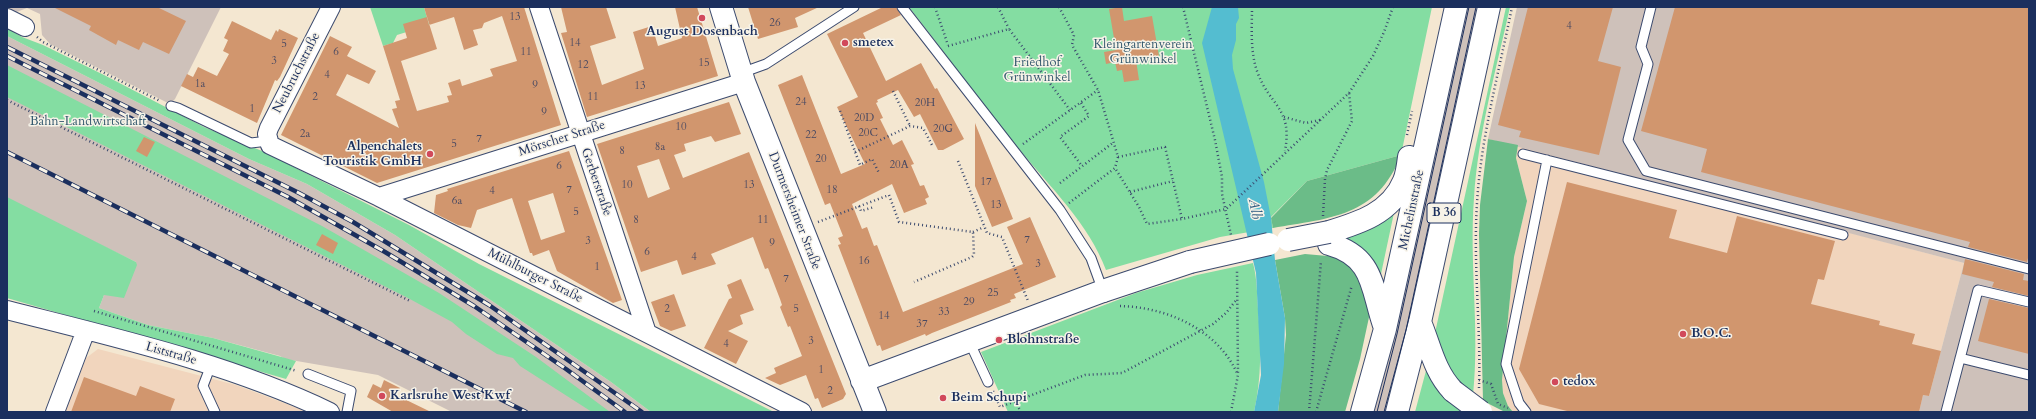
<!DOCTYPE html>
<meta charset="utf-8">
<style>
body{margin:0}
#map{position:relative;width:2036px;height:419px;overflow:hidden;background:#f4e7d1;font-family:Cardo,serif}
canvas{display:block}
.frame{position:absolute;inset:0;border:8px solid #1b2f5e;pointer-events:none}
</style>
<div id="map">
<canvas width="2036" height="419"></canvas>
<div class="frame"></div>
</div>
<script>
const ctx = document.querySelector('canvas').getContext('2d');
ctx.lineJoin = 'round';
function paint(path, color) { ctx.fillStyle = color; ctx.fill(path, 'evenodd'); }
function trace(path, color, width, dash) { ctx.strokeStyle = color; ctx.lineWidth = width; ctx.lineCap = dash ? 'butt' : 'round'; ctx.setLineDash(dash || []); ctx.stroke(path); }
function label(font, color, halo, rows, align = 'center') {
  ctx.font = font + ' Cardo,serif'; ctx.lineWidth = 3; ctx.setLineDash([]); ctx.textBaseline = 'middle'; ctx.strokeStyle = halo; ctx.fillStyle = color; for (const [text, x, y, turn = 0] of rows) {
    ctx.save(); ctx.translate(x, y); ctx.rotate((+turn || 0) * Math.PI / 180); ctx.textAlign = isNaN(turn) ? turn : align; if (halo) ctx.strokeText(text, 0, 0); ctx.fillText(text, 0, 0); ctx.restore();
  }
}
paint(new Path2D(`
 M1518,145l446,118 -35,133 -10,16h-406l-5,-6 -5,-13 -1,-13 12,-123 13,-56 -11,-43z
 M98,349l138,36 72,27h-243l21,-54z`), '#f1d5bd');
paint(new Path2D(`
 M7,7h214l-46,92 -5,5 -120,-60 -8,-9 -2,-21 -13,-6 -13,5 -7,-3z
 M1464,7h17l-93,405h-16z
 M1517,7h512v405h-110l4,-17 6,1 35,-133 -476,-124z
 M7,36l242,123 58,25 88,51 216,147 40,30h-199l-74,-37 -93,-16 -5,-3 -67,-18 -65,-13 -49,-17 5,-13 32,-33 -41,-20 -88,-19z`), '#cec1ba');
paint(new Path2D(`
 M370,7h54l5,18 -32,10 -4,8 -10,3z
 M909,7h523l-31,148 -94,26 -36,36 2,11 -53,9 -114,33c-17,-46 -56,-83 -87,-121 -38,-46 -73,-95 -110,-142z
 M1506,7h4c-14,63 -32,127 -36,191 -5,66 6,132 -1,197l-21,-16 -17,-46z
 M7,28l15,9 21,8 61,30 100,52 58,24 147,74 70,39 295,148h-123l-40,-30 -216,-147 -88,-51 -58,-25 -242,-123z
 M7,65l315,161 117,67 97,64 74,55h-18l-72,-46 -7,-8 -16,-4 -31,-20 -14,-12 -44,-24 -401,-201z
 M7,197l129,65 1,3 -13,33 -20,-3 -5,13 49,17 65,13 83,23 -10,18 -279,-81z
 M1395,208l-14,66h-1l-39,-37z
 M1253,263c4,15 4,30 5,46 3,35 4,68 -4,103h-246l-27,-60 155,-59 61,-18z
 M1427,367l38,45h-50z`), '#84dda2');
paint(new Path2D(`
 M1488,139l30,6 -2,13 11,43 -13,56 -12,123 1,13 5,13 5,6h-8l-22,-11 -4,-167 1,-29z
 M1401,155c-24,62 -71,63 -128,73l-2,-10 36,-37z
 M1305,254l34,3 21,15 11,36 -11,51 -15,53h-67l8,-77 -1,-17 -10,-58z`), '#6bbc88');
paint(new Path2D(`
 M1212,7h26l1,11 -3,6v16l-4,15 1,14 31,113 7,36 4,42 10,58 -1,46 -6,48h-24l7,-37 -5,-102 -54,-230z`), '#54bdd0');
paint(new Path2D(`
 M53,7h104l29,14 -17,33 -26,-12 -4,8 -21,-10 -2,5 -27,-15 2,-4z
 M424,7h100l37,118 -184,58 -96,-48 49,-99 22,11 -5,9 29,15 -7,13 -22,-10 -11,21 63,33 -7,-19 5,-1 -2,-7 5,-1 -17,-54 24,-8 -4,-14 24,-7 10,32 -36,12 16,50 32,-9 -2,-6 5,-1 -4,-12 12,-4 2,7 31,-10 -3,-7 27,-8 -15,-45 -18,7 -2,5 -9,2 5,15 -14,5 -10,-33 -25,8z
 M561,7h45l10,31 -26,8 12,39 42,-16 -11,-37 19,-6 6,20 24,-8 -7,-31h22l21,69 -131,41 -26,-84 6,-1z
 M748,7h71l-24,11 3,9 -40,12z
 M883,7h13l5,8 -38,18 23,48 35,-18 14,26 2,-1 27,51 -21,11h-5l-18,-36 -6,3 -16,-27 -21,10 1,2 -2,1 7,15 -3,1 13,26 9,-5 12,24 -3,1 9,21 4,-1 5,12 -4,2 2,5 -23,9 -12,-29 -40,20 10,25 5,-2 7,19 3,-1 26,67 120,-48 -16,-37 23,-10 26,60 -42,17 2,4 -6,2 1,2 -79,31 -6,3 -1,-2 -43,17 -2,-6 -3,1 -39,-101 3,-1 -3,-6 5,-2 -13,-33 -5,2 -47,-120 24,-10 39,99 24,-10 -28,-57 21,-10 -31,-63z
 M1122,7l2,14 28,-5 7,40 -23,4 3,20 -15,2 -2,-12 -5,1 -2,-9 -9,2 -2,-12 12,-2 -7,-41z
 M1528,7h85l-15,54 23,6 -22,88 -80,-18 2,-6 -23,-6z
 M1675,7h354v247l-2,8 -59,-15 2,-5 -269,-70 6,-23 -66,-18z
 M232,21l39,19 5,-10 2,2 1,-3 19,9 -18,39 -3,4 -2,-1 -18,43 -76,-37 6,-12 6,3 5,-10 19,9 12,-22 -6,-3 5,-11 -4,-2z
 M729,102l12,32 -26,8 -4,-6 -27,8 2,7 -12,4 9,23 66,-26 97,242 -3,5 -21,9 -4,-10 -3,1 -9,-24 -26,10 -15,-7 11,-5 -2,-5 28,-12 -12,-30 -2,1 -8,-20 2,-2 -2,-6 -12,-31 -3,1 -12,-32 -42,17 5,10 -34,11 -5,-15 -36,12 -44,-128zM659,159l11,30 -22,9 -11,-32z
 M975,123l38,96 -21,8 -17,-41z
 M144,137l11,5 -8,15 -11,-6z
 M569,151l53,149 -9,3 -56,-32 -8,-21 -16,6 -1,-3h-2l-18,-55 -35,12 -6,18 -13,-3 -24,-12 2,-18 12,-4 -1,-2zM553,193l12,39 -24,8 -13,-39z
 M1567,182l110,28 -8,28 58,15 10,-37 98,25 -11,39 -6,-1 -7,25 69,17 -1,4 36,9 -3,10 29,7 -12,45 -6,-1 -4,17h-348l-32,-8 -20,-35z
 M322,234l16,9 -5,11 -17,-9z
 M1965,259l59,15 -1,6 6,1v15l-37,-9 2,-5 -32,-8z
 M741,279l13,31 -14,5 3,9 -15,7 20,10 -12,23 -32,-16 25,-49 3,-1 -5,-13z
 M674,294l12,32 -15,5 -11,-5 -9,-24z
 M1989,299l40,9v46l-51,-13z
 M84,377l52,19 4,-10 35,13 -5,13h-99z
 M384,380l16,8 -4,7 35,17h-38l-26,-15 6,-13 8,4z`), '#d1966e');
const service = new Path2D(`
 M902,7l158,203 31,48 12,33
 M1651,7l-10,40 7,17 -20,76 18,31 383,98
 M741,73l25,-9 88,-57
 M171,106l7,2 73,35 17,-2
 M1523,154l320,81
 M969,341l19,41
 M1960,358l69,17
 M211,365l-8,21 12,26
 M308,374l43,17 -4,21
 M1526,412l-7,-9 -13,-39 41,-204
 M1946,412l32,-122 51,12`);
const minor = new Path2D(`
 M331,7l-62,121 -2,6 3,11 109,52 423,215
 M539,7l108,326
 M7,18l18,9
 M379,197l365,-115
 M7,310c109,28 221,53 323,102
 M55,412l31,-82`);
const tertiary = new Path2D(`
 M721,7l23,75 131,330
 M862,381l241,-90`);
const primary = new Path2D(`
 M1329,232c30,-9 62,-19 75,-51 3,-7 4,-16 5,-24
 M1329,244c47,13 42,46 56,84
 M1103,291l87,-29
 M1420,322c10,24 14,49 33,69
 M1362,412l23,-83 71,-322
 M1397,412l23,-90 69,-315`);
trace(service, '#3c4b6f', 11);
trace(minor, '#3c4b6f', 20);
trace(tertiary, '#3c4b6f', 24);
trace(primary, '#3c4b6f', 24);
trace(new Path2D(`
 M935,7l13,38
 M998,7l11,22
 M1059,7l15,28 -2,10 26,45 20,67 -3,11
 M1183,7l32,133 7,37v17l9,41
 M1252,7c0,21 -2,44 5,64 12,35 36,36 28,80
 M37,37l6,5 117,59
 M948,46l61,-17 61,81
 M893,91l17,35
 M7,100l403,201
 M1081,103l8,13 -29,21 22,29
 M840,111l20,54 12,-6 7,14
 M1284,117l22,6 14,-3
 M1407,135l5,-24
 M1023,144l75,-54
 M855,152l55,-26 13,2 10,19
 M1118,157l47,-10 17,72
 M958,161l29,72 15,4 26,64
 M1060,183l54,-41
 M1130,192l43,-11
 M1069,203l46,-35 24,39 8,17 35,-5 44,-10 123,-116 24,-37 11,-24 9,-25
 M859,206l2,5 13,-4
 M1323,216l2,-37 2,-9 25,-49 -3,-28
 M818,222l71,-27 10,27 74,10 1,23 -2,2 -58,25
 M973,232l11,-5
 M1120,306c46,1 97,23 117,67
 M94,311l203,60
 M1479,380l12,4 7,20 10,4
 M1479,388c2,-62 -6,-123 -2,-185 4,-66 22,-131 35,-196
 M993,391l7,16 85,-32 37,-2 91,-49 13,-11 11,-14
 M1015,401l6,11
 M1231,412l7,-37 -1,-105
 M1309,412l12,-151
 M1316,412l36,-127`), '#3c4b6f', 2.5, [1, 3]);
trace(service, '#fff', 9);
trace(minor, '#fff', 18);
trace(tertiary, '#fff', 22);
trace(primary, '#fff', 22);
trace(new Path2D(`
 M1377,412l20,-78 72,-327
 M1384,412l22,-82 70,-323`), '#1b2f5e', 1);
const rail = new Path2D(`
 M7,47l292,146 54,29 136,83 153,107
 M7,56l281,141 97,55 89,54 92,63 59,43
 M7,152l519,260`);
trace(rail, '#1b2f5e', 4.5);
trace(rail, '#f7f3e8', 3, [9]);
const primaryBridge = new Path2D(`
 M1288,240l41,-8
 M1190,262l79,-18
 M1453,391l28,21`);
trace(primaryBridge, '#3c4b6f', 24, []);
trace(primaryBridge, '#fff', 22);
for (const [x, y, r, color] of [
 [702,18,4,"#d1495b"],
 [845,43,4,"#d1495b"],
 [430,154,4,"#d1495b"],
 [1683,334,4,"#d1495b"],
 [999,340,4,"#d1495b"],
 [1555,382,4,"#d1495b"],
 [382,396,4,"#d1495b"],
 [943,398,4,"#d1495b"]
]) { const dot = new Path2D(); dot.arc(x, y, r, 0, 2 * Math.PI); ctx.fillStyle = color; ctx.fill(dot); trace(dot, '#f7f3e8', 1.5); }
label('11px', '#484962', null, [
 ["13",515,17],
 ["26",775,23],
 ["4",1569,26],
 ["14",575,43],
 ["5",284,44],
 ["6",336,52],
 ["11",526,52],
 ["3",274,61],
 ["15",704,63],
 ["12",583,65],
 ["4",327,75],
 ["1a",200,84],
 ["9",535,85],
 ["13",640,86],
 ["2",315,97],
 ["11",593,97],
 ["24",801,102],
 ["20H",925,103],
 ["1",252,109],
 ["9",544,112],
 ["20D",864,118],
 ["10",681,127],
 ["20G",943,129],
 ["20C",868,133],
 ["2a",305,134],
 ["22",811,135],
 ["7",479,139],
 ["5",454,144],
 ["8a",660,147],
 ["8",622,151],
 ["20",821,159],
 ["20A",899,165],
 ["6",559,166],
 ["17",986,182],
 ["10",627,185],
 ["13",749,185],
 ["7",569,190],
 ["18",832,190],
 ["4",492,191],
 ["6a",457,201],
 ["13",996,205],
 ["5",576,212],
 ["8",636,220],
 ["11",763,220],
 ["7",1027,240],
 ["3",588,241],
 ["9",772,243],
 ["6",647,252],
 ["4",694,257],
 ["16",864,261],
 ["3",1038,264],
 ["1",597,267],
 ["7",786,279],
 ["25",993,293],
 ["29",969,302],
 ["2",667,309],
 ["5",796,309],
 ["33",944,312],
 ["14",884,316],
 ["37",922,324],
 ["3",811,341],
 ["4",726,344],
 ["1",821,370],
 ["2",830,391]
]);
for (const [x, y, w] of [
 [1444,213,34]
]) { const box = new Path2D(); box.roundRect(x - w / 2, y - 10, w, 20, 3); ctx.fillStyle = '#f7f3e8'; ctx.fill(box); trace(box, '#1b2f5e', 1); }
label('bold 12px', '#1b2f5e', null, [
 ["B 36",1444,213]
]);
label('bold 13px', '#1b2f5e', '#f7f3e8', [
 ["August Dosenbach",702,32,"center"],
 ["smetex",853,43],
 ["Alpenchalets",422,147,"right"],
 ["Touristik GmbH",422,162,"right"],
 ["B.O.C.",1691,334],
 ["Blohnstraße",1007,340],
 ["tedox",1563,382],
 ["Karlsruhe West Kwf",390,396],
 ["Beim Schupi",951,398]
], 'left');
label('13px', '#355a6f', '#f7f3e8', [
 ["Kleingartenverein",1143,45],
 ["Grünwinkel",1143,60],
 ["Friedhof",1037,63],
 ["Grünwinkel",1037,78],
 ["Bahn-Landwirtschaft",88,122]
]);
label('13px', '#1b2f5e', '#f7f3e8', [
 ["Neubruchstraße",297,73,-63],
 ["Mörscher Straße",562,139,-18],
 ["Gerberstraße",596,182,71],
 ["Michelinstraße",1412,210,-78],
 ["Durmersheimer Straße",794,211,69],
 ["Mühlburger Straße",535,276,27],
 ["Liststraße",171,354,16]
]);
label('italic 14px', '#2c5a80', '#f7f3e8', [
 ["Alb",1254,209,79]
]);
</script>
